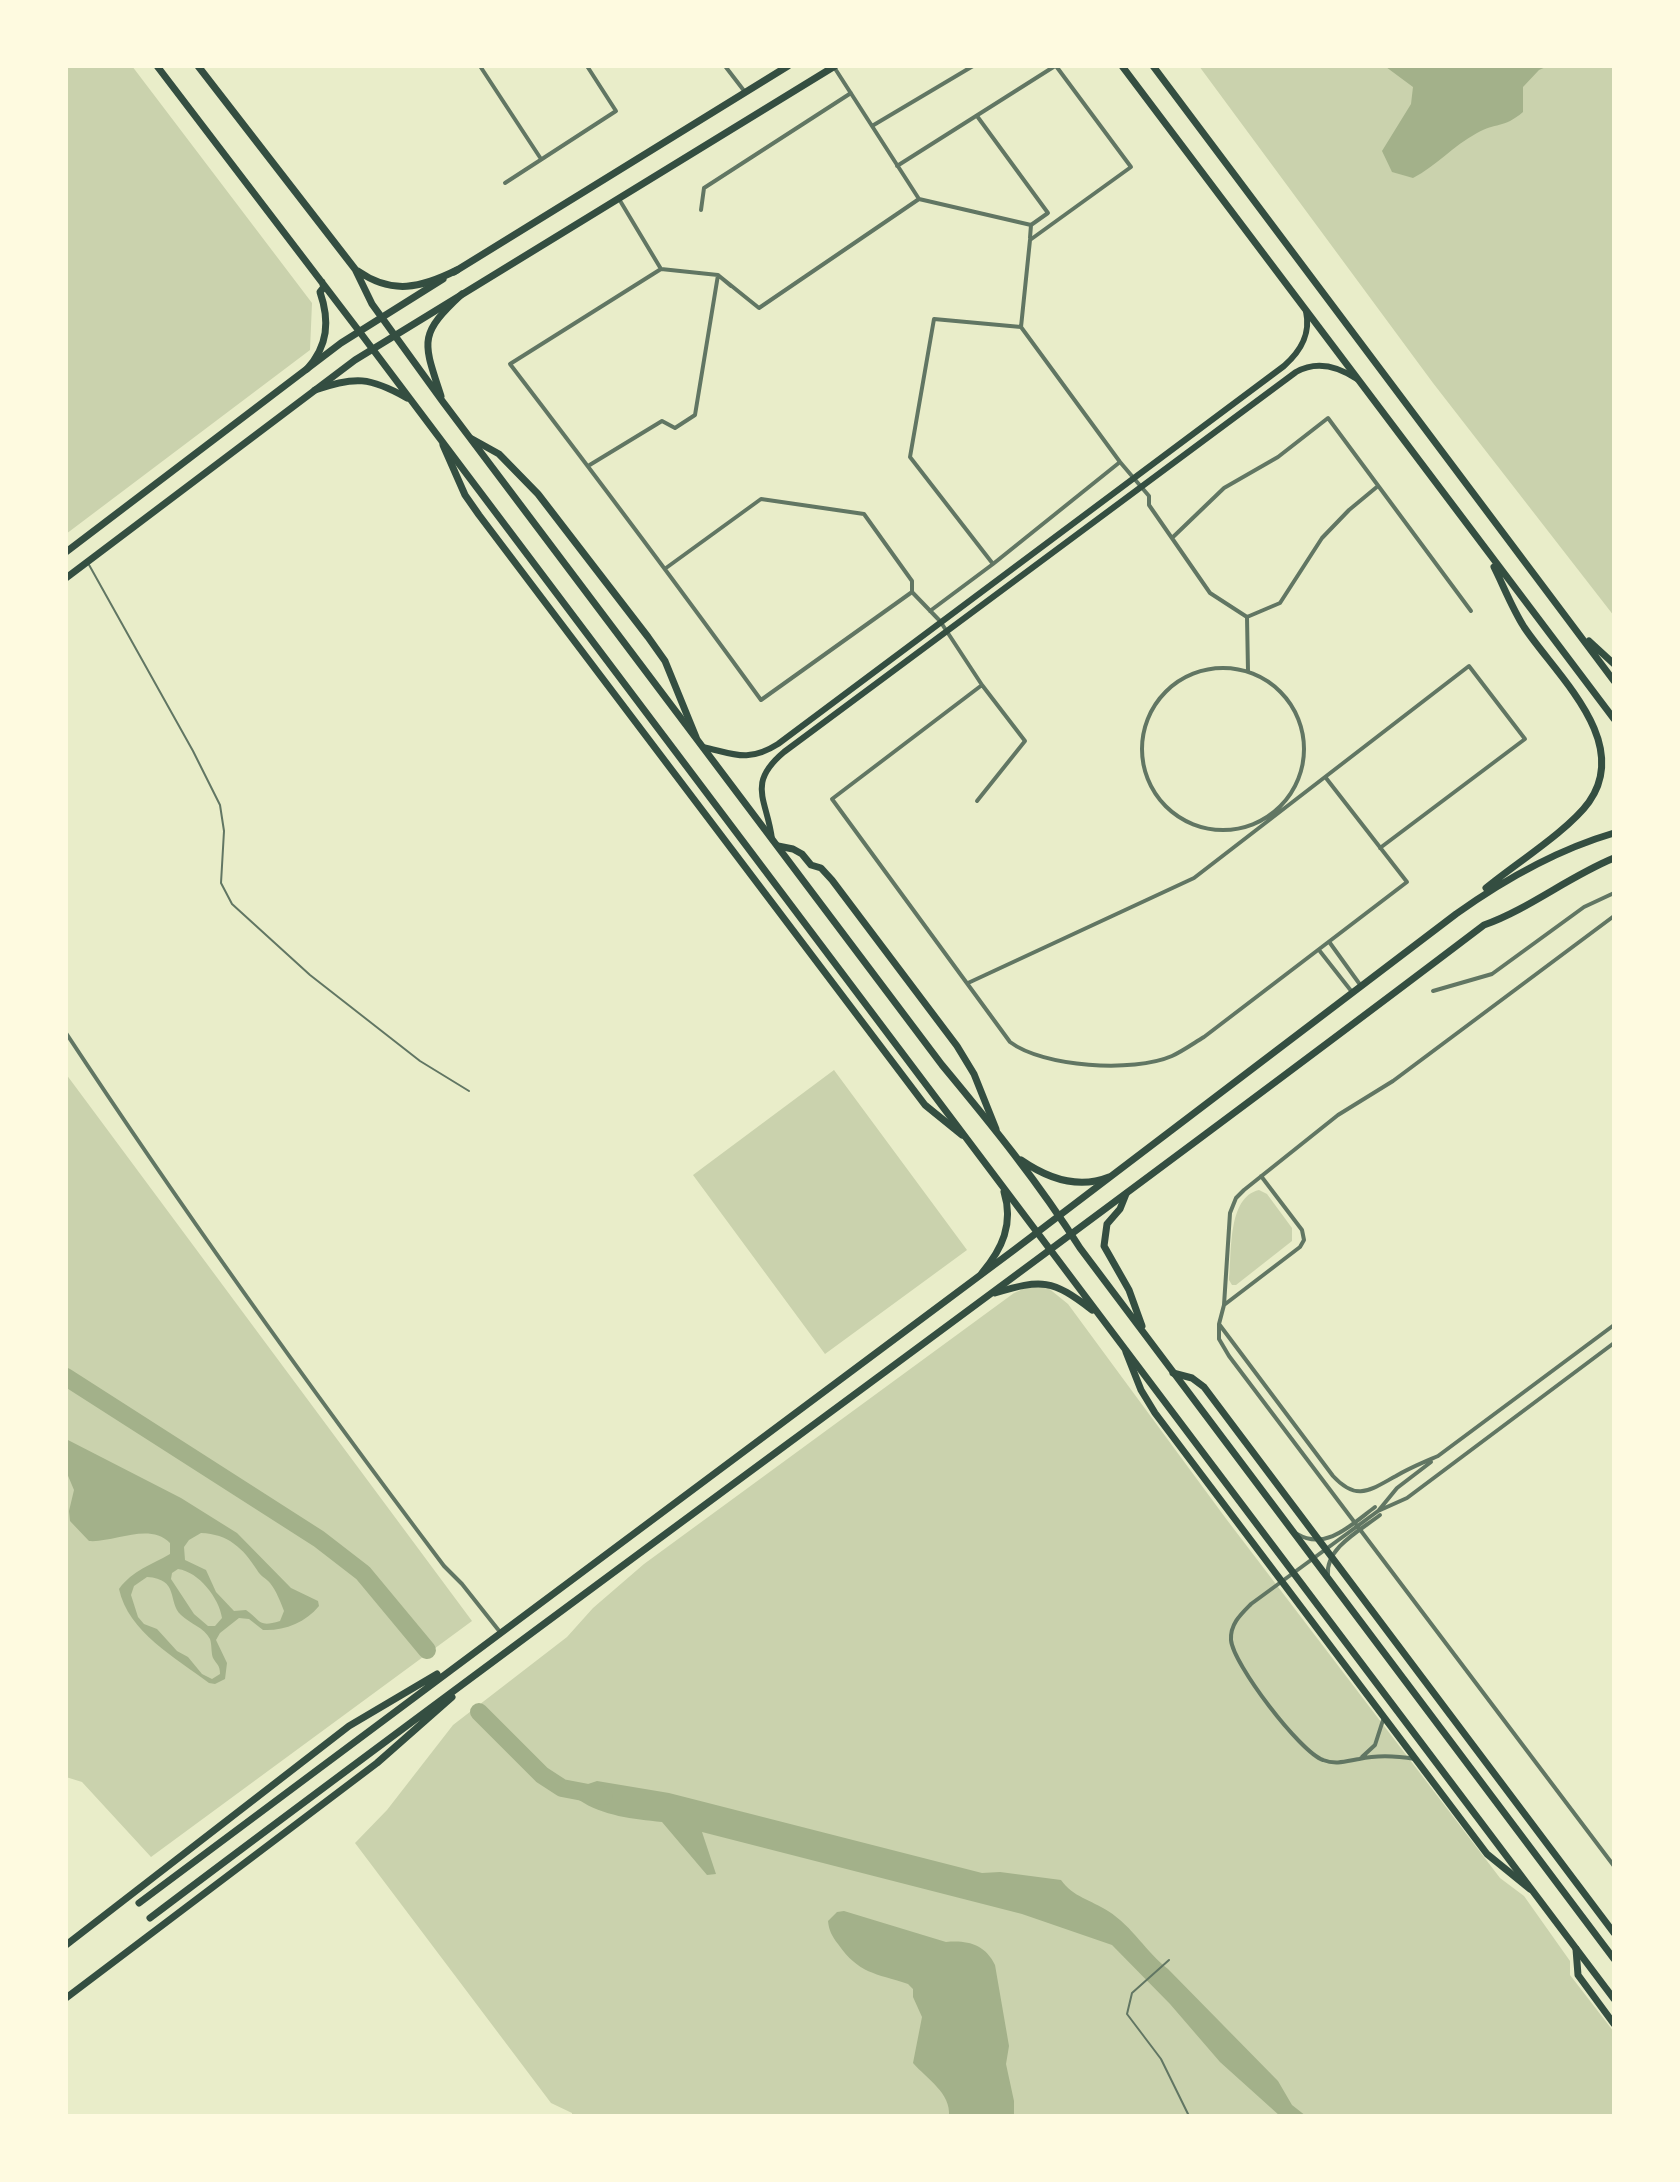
<!DOCTYPE html>
<style>
body{margin:0}
#map{position:relative;width:1680px;height:2182px;overflow:hidden;background:#e9edc9;font-family:"Source Sans 3",sans-serif}
canvas{display:block}
.frame{position:absolute;inset:0;border:68px solid #fefae0;pointer-events:none}
</style>
<div id="map">
<canvas width="1680" height="2182"></canvas>
<div class="frame"></div>
</div>
<script>
const ctx = document.querySelector('canvas').getContext('2d');
ctx.lineJoin = 'round';
function paint(path, color) { ctx.fillStyle = color; ctx.fill(path, 'evenodd'); }
function trace(path, color, width, dash) { ctx.strokeStyle = color; ctx.lineWidth = width; ctx.lineCap = dash ? 'butt' : 'round'; ctx.setLineDash(dash || []); ctx.stroke(path); }
paint(new Path2D(`
 M66,66h66l180,237 -2,47 -244,184z
 M1199,66h415v550l-181,-233z
 M834,1070l133,180 -142,104 -132,-179z
 M66,1074l406,547 -321,236 -69,-75 -16,-5z
 M1259,1190l8,4 25,34v13l-56,44h-4l-3,-5c3,-26 -2,-83 30,-90z
 M1030,1286l17,1 21,17 159,216 273,358 24,18 46,65v14l44,57v84h-1042v-3l-21,-10 -196,-260 32,-33 66,-85 114,-88 26,-29 51,-44 370,-271z`), '#cad2ad');
paint(new Path2D(`
 M1380,66h168l-9,4 -16,17v25c-20,17 -27,10 -46,21 -24,13 -41,33 -64,45l-21,-6 -10,-21 29,-47 2,-17 -27,-20z
 M66,1439l115,59 56,35 54,55 27,13 1,5c-14,17 -35,25 -56,24l-14,-11 -10,-1 -19,15 -4,7 11,23 -2,16 -10,5 -6,-1c-33,-25 -81,-51 -90,-94 14,-19 32,-24 51,-35v-11c-21,-21 -56,0 -81,-2l-19,-20 -1,-10 5,-21 -8,-19zM201,1533c27,1 42,15 56,37 3,6 9,8 13,13 6,7 11,20 14,28l-4,10c-23,7 -19,-1 -34,-11l-12,1 -18,-19 -10,-22 -21,-10 -1,-13 5,-7zM178,1569c21,3 41,29 44,49l-7,8h-7l-14,-12 -23,-35 1,-6zM147,1577c33,2 20,25 34,38 9,9 23,12 29,24 2,6 1,14 3,19 4,7 7,7 7,16l-8,5 -10,-5 -14,-17 -11,-6 -20,-22 -13,-5 -6,-7 -7,-22 3,-9z
 M597,1781l72,12 313,80 18,-1 61,8c12,17 30,20 47,31 25,16 38,41 60,58l110,112 14,24 14,11h-26l-60,-54 -50,-58 -58,-59 -90,-31 -320,-82 14,42 -9,1 -45,-53c-29,-3 -59,-6 -83,-22l3,-14z
 M844,1911l102,31c21,-2 39,2 49,23l14,81 -3,18 8,37v15h-65c2,-23 -22,-37 -36,-53l9,-46 -9,-20v-8l-5,-5c-33,-11 -49,-10 -70,-40 -6,-8 -9,-13 -10,-23l9,-9z`), '#a3b18a');
trace(new Path2D(`
 M66,1377l253,162 44,34 64,77
 M479,1712l63,63 20,13 42,8`), '#a3b18a', 18);
trace(new Path2D(`
 M88,563l105,188 27,54 4,26 -3,52 11,21 78,71 110,86 49,30
 M1169,1960l-37,33 -5,21 34,45 28,57`), '#617663', 2);
trace(new Path2D(`
 M480,66l61,93
 M725,66l20,26
 M1056,66l75,101 -101,73 -9,87 99,135 29,34v9l61,88 37,24 1,54
 M834,67l85,132 112,26 -1,13
 M977,116l71,97 -17,12
 M872,126l101,-60
 M897,166l158,-100
 M505,183l111,-72 -29,-45
 M619,199l42,70
 M701,210l3,-22 147,-95
 M731,286l-13,-11 41,33 160,-109
 M588,466l74,-45 13,7 20,-13 23,-140 -57,-6 -151,95c85,111 169,223 251,336l151,-108
 M1172,538l52,-50 54,-31 50,-39 143,193
 M993,564l-83,-107 24,-138 87,8
 M666,568l95,-69 103,15 48,67v11l28,29 42,64 43,56 -48,60
 M930,611l63,-47 127,-102
 M1247,617l33,-14 42,-65 27,-28 29,-24
 M1142 749a81 81 0 1 1 162 0a81 81 0 1 1-162 0Z
 M982,685l-150,114 178,243c33,25 123,31 162,14 11,-5 22,-13 32,-19l203,-155 -81,-104
 M1614,916l-221,165 -55,34 -94,75 -8,8 -6,15 -6,92 -5,19v15l10,17 385,510
 M1330,943l31,43
 M1319,950l33,42
 M968,983l226,-105 275,-212 56,73 -145,109
 M1433,991l59,-17 92,-67 30,-14
 M66,1033c120,182 247,359 378,533l18,18 38,48
 M1224,1305l76,-58 4,-7 -2,-10 -41,-54
 M1219,1324l114,152c24,26 37,14 63,0 13,-8 28,-14 42,-20
 M1438,1456l176,-131
 M1379,1510l18,-22 34,-26
 M1297,1534c29,17 54,-9 78,-27
 M1328,1575c-3,-27 33,-45 52,-60
 M1362,1757l13,-12 9,-28
 M1415,1759c-17,-3 -39,-4 -56,0 -12,2 -23,6 -36,1 -23,-8 -90,-96 -92,-120 -1,-16 10,-26 20,-36l127,-93 29,-13 207,-155`), '#617663', 4);
trace(new Path2D(`
 M703,747c31,7 45,16 75,-3l506,-378c17,-15 27,-32 22,-55
 M772,839c-5,-40 -26,-55 12,-87l512,-380c21,-12 43,-5 61,7`), '#344e41', 6);
trace(new Path2D(`
 M1122,66l492,653
 M1153,66l461,615
 M454,272l334,-206
 M472,439l27,15 39,40 110,143 17,24 31,76
 M443,445l22,50 14,20 446,590 37,30
 M66,552l275,-209 102,-64
 M66,578l289,-218 480,-294
 M1589,641l25,23
 M778,846l15,3 9,5 9,11 10,3 11,12 125,166 17,28 22,55
 M1486,888c29,-24 83,-58 103,-86 43,-61 -33,-127 -65,-175 -12,-19 -20,-40 -30,-60
 M1126,1352l15,38 14,23 332,441 43,35
 M1173,1373l19,5 12,9 410,546
 M139,1903l875,-653 442,-336c49,-35 100,-64 158,-81
 M150,1918c442,-334 893,-658 1334,-993 45,-16 84,-48 130,-67
 M66,1945l283,-219 88,-52
 M1576,1949l2,26 36,49
 M66,1998l311,-235 75,-66`), '#344e41', 7);
trace(new Path2D(`
 M157,66l202,265 1255,1668
 M198,66l157,203 17,35 71,98 499,663c49,59 97,118 138,183l534,711
 M358,271c34,24 63,17 99,-1
 M307,369c21,-23 23,-48 13,-77l4,-5 -2,-5
 M315,390c40,-14 55,-13 92,8
 M441,396c-18,-55 -23,-61 21,-102
 M1021,1160c26,18 56,30 88,17
 M1126,1194l-6,15 -13,15 -3,22 25,44 13,36
 M982,1273c20,-24 32,-49 22,-81
 M995,1293c47,-14 57,-14 97,17`), '#344e41', 7);
</script>
